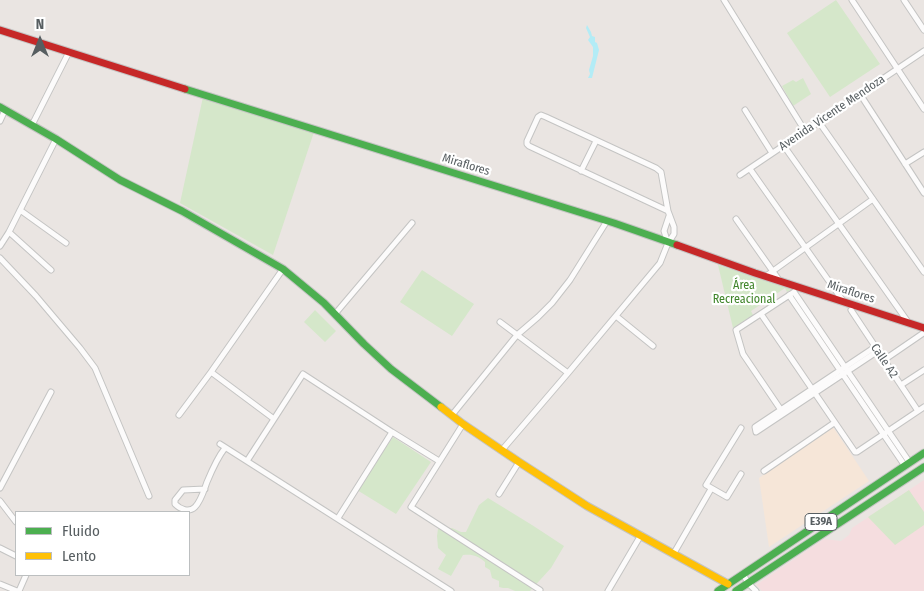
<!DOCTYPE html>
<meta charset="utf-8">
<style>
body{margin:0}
#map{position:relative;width:924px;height:591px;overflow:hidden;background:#eae5e2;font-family:"Fira Sans Condensed",sans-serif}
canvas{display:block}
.legend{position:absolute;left:15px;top:511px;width:175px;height:65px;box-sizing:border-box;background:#fff;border:1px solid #bcbfc0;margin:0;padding:6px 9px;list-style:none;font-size:15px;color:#575e61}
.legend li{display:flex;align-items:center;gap:10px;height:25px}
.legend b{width:25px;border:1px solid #bcbfc0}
.north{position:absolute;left:15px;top:15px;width:50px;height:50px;-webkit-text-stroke:4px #fff;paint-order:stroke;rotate:0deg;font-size:14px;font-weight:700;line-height:20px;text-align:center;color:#575e61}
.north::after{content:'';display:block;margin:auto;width:18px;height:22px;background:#575e61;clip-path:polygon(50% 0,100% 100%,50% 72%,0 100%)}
</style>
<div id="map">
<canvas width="924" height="591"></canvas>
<ul class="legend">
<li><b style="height:6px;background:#4caf50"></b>Fluido</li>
<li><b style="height:6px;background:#ffc107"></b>Lento</li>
</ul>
<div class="north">N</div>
</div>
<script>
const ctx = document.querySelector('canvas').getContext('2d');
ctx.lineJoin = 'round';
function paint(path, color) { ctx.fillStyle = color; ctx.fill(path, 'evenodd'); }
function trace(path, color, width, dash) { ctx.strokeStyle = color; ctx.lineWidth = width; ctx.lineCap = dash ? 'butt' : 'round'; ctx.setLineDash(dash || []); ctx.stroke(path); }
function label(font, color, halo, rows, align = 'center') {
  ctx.font = font + ' "Fira Sans Condensed",sans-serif'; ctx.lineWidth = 4.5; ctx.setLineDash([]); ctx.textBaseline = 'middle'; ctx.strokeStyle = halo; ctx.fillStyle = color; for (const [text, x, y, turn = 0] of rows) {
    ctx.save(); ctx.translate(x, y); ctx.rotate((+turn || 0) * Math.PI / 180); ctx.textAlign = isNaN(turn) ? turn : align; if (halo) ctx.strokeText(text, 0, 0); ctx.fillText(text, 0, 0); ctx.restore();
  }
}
paint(new Path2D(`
 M833,427l36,54 -100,66 -10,-69z`), '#f6e6d8');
paint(new Path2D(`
 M924,480v111h-162l-6,-6 68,-46 17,2 8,-6 3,-7z`), '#f5dddf');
paint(new Path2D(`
 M836,0l44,64 -50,33 -43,-64z
 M803,78l8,16 -18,12 -11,-20 11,-6 3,2z
 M203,97l111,35 -41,123 -93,-52z
 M718,265l75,24 -6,3 -2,-4 -34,23 2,4 -20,13z
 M422,270l52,34 -22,32 -52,-34z
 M315,310l21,21 -11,11 -21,-20z
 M393,437l38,25 -35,52 -39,-24z
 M909,490l15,22v13l-29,20 -27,-28z
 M488,498l44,27 32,21 -13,22 -21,23h-15l-7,-3h-5l-4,-1v-6l-7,-3 -2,-8 -5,-3v-5c-7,-6 -12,-8 -22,-7l-12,21 -13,-7 8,-14 -8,-7 -1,-12 1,-7 14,-1 9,4h5l13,-27z`), '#d5e7ca');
paint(new Path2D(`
 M587,25l4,7 1,4 3,1v5l2,1 2,7 -7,28h-4l2,-4 -1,-4 4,-14v-9l-5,-7 2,-3 -4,-9z`), '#b3ecf6');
const street = new Path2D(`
 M724,0l81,131
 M852,0l72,109
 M904,0l20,30
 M860,94l64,99
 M745,110l27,43
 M0,121l5,-11
 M819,122l105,150
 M32,125l37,-73
 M784,146l124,176
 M905,164l19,-12
 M750,169l93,132
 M581,171l15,-30
 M740,175l184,-124
 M20,210l46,33
 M736,219l43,61
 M9,232l42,38
 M668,243l-4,-12 5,-15
 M0,246l9,-14 47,-93
 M0,258l36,38 44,52 15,20 54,128
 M766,276l107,-77
 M789,295l116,171
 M851,310l67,101
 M335,314l77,-91
 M761,314l94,138h2l67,-45
 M616,316l37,30
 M500,322l68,51
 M875,347l-120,80 1,5 122,-81
 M884,360l38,-26
 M211,372l63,47
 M901,385l23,-15
 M783,413l-40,-59 -7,-24 58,-38 116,171
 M179,415l32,-43 72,-103
 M452,415l65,-80 21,-18 14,-14 18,-23 37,-59
 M463,424l-52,83 129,83
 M741,428l-35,57 21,12 14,-23
 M220,444l231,147
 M502,450l66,-77 92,-110 8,-20 6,-9v-7l-6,-16 -7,-39 -5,-4 -110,-51 -5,-2 -3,2 -11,24v3l2,2 139,65
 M247,461l56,-87 89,58
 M764,471l70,-48
 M0,488l51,-96
 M205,489l-22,1 -8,10v4c5,5 14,9 20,3 6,-6 9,-17 12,-25 5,-12 10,-24 18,-34
 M499,494l20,-32
 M0,501l16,21
 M338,518l54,-86 47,29
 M0,548l16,8
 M674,553l37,-64
 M743,574l5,9 8,8
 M0,584l17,7
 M19,591l7,-16
 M608,591l33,-56`);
const fast = new Path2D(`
 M185,89l429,134 63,22
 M0,107l56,32 64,41 62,31 101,58 41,34 40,41 27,25 50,38
 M718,591l206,-138
 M736,591l188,-124`);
const slow = new Path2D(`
 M441,407l22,17 56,38 68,44 141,78`);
const jam = new Path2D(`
 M0,30l185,59
 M677,245l78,28 169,55`);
trace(street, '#c4c4c3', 7);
trace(fast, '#c4c4c3', 9);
trace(slow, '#c4c4c3', 9);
trace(jam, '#c4c4c3', 9);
trace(street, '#fcfbfb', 5);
trace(fast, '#4caf50', 7);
trace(slow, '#ffc107', 7);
trace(jam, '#c62828', 7);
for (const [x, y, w] of [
 [821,522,32]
]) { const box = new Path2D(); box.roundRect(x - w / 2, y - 8.5, w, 17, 4); ctx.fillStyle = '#fff'; ctx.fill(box); trace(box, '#575e61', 1); }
label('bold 11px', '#575e61', null, [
 ["E39A",821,522]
]);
label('12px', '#575e61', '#fff', [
 ["Avenida Vicente Mendoza",832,113,-34],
 ["Miraflores",466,165,17],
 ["Miraflores",851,292,18],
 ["Calle A2",884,361,56]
]);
label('12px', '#40852b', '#fff', [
 ["Área",744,286],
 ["Recreacional",744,300]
]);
</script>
